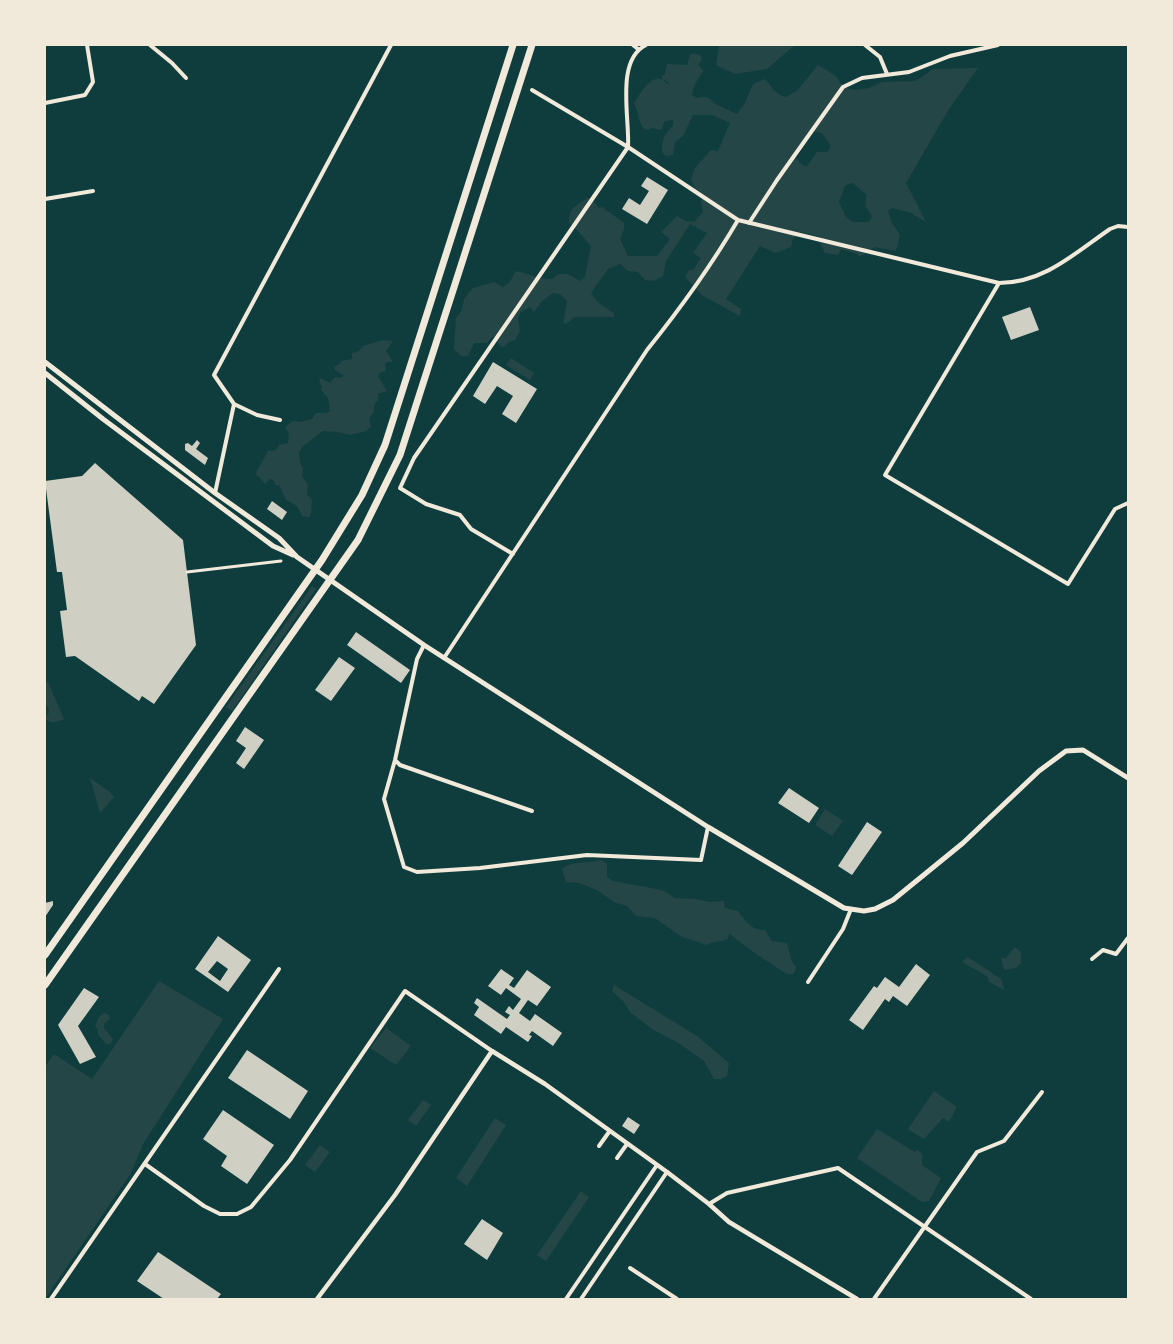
<!DOCTYPE html>
<style>
body{margin:0}
#map{position:relative;width:1173px;height:1344px;overflow:hidden;background:#0f3d3e;font-family:Manrope,sans-serif}
canvas{display:block}
.frame{position:absolute;inset:0;border:46px solid #f1e9da;pointer-events:none}
</style>
<div id="map">
<canvas width="1173" height="1344"></canvas>
<div class="frame"></div>
</div>
<script>
const ctx = document.querySelector('canvas').getContext('2d');
ctx.lineJoin = 'round';
function paint(path, color) { ctx.fillStyle = color; ctx.fill(path, 'evenodd'); }
function trace(path, color, width, dash) { ctx.strokeStyle = color; ctx.lineWidth = width; ctx.lineCap = dash ? 'butt' : 'round'; ctx.setLineDash(dash || []); ctx.stroke(path); }
paint(new Path2D(`
 M719,45h76l-28,24 -32,5 -19,-9z
 M693,53l7,2 2,4 -4,6 5,5c-3,8 -11,16 -11,25l5,3c7,-3 14,0 18,6l22,10 8,-11 8,-19 12,-5c7,8 10,15 20,18l12,-6 21,-26 18,11 7,11 12,3 14,-2 13,-6 34,-1 17,-12 45,-1 -29,41 -43,74 20,39 -15,-9 -19,-5 -4,3 4,12 8,12 -4,16 -22,-4 -14,10 -3,-3 -16,-5 -3,6 -13,-2 -4,-8 -1,-8 -20,-5 -7,7 -2,8 -15,6 -16,-7 -34,53 15,10 -1,7 -37,-20 -18,-19 4,-7h4l8,-12 -8,-5 14,-20 -17,-9 -24,37 -3,15 -9,5 -9,-1 -7,-8 -10,-1 -8,-7 -12,5c-5,8 -13,16 -17,25l9,10 14,9v4h-40l-5,5 -6,2 4,-23 -7,-7 -7,-1 -11,8 -8,11 -4,-5 -9,5 -3,6 2,13 -5,9 -6,2 -5,5 -4,-1 -5,-9 -4,1 -4,5h-13l-6,13h-7l-7,-7 2,-31 6,-8 2,-11 9,-11 21,-6 9,5 6,-4 7,-12c11,2 22,8 33,8 7,0 2,-1 8,-4 10,-4 16,2 23,6l5,-4 6,-31c-7,-8 -14,-17 -22,-23 -1,-16 8,-17 18,-25h4l8,10 3,-1 22,16v6l-4,10 8,17h29l13,-17 -9,-7 16,-16 9,5 8,1 9,-10 -2,-10 2,-8 -8,-6 -4,-9 4,-11 16,-18 7,1 12,-28 -18,-8h-19l-10,21 -8,6 -2,13 -7,1 -4,-4c0,-13 2,-18 11,-26v-7l-9,3 -2,7 -3,1 -6,-2 -7,2c-9,-6 -6,-18 -12,-26 4,-7 15,-28 26,-25 4,1 6,4 9,6l-1,-3 -6,-3v-3l3,-2 2,-10 20,1 3,-10zM812,131l10,2 9,13 -4,6h-10l-10,14h-3l-11,-10zM851,183l3,1 13,11c-3,13 -1,11 5,21l-3,6h-16l-7,-5 -7,-15 6,-16z
 M383,340l10,1 -7,10 7,11h-6l-2,2 1,3 -1,4 -6,2 -1,3 9,15 -9,3v7l-3,2 -2,10 -4,5 2,9 -5,4 -16,4 -13,-3 -14,-1 -21,16 -3,6 1,10 3,6 -1,7 6,9 -1,10 5,5 -1,14 -2,3 -7,-1 -5,-10 -11,-6 -7,-15h-3l-3,-5 -3,-1 -5,5 -9,-10 1,-3 11,-20 8,-1 3,-5 9,-2 1,-10 -4,-6 8,-6 7,1 12,-3 4,-6h11l3,-2 -2,-13 -7,-8 1,-3 -3,-6 2,-3 9,5 5,-6 7,1 1,-3 -8,-5 -1,-3 6,-3 1,-3 11,-2v-6l7,-2 4,-5z
 M511,358l23,15 -4,7 -24,-15z
 M312,586l4,3 -84,122 -6,-4z
 M45,682h3l16,37c-7,3 -12,5 -19,0v-5l3,2 1,-7 -4,-6z
 M90,778l20,14 4,5 -14,16z
 M825,809l18,12 -11,15 -17,-11z
 M601,860l6,4v13l6,4 49,9 13,8 21,1 14,3 14,-1 1,7 13,3c7,10 14,20 27,19l7,11 15,2 5,19 4,5 -2,7h-7c-20,-13 -40,-25 -58,-41l-1,6c-8,4 -14,1 -21,6l-25,-8 -27,-19 -19,-2 -9,-10 -13,-4 -17,-12 -18,-7 -13,-1 -4,-13c10,-9 26,-5 39,-9z
 M1015,947l6,5v11l-5,5 -12,2 -3,-12h5z
 M968,957l33,22 3,11 -15,-8 -1,-5 -26,-15z
 M159,981l64,38 -80,125 -12,29 -86,126v-232l9,-13 38,25z
 M614,985l83,51 32,27 -2,13 -6,3h-7l-10,-18 -27,-19 -25,-13 -22,-17 -7,-11 -11,-10z
 M104,1013l5,2 1,4 -6,5v4l9,11 -2,4 -4,2 -9,-10v-6l-3,-2 3,-9z
 M386,1028l25,18 -15,19 -26,-17z
 M934,1091l23,16 -8,15 -6,-4 -19,21 -16,-10z
 M423,1100l8,5 -15,21 -8,-6z
 M495,1118l11,7 -39,61 -11,-8z
 M877,1129l38,23 3,-2 4,4v11l19,13 -12,23 -7,1 -65,-44z
 M320,1145l10,7 -15,20 -10,-7z
 M581,1191l8,6 -43,64 -9,-6z`), '#244646');
paint(new Path2D(`
 M647,177l21,13 -21,34 -25,-15 7,-11 11,7 9,-14 -8,-5z
 M1030,307l9,23 -28,10 -9,-23z
 M493,362l44,27 -21,34 -14,-9 11,-18 -16,-10 -12,18 -12,-8z
 M197,440l3,3 -4,6 12,9 -3,7 -20,-15v-6l3,-1 4,3z
 M95,463l88,77 13,105 -42,59 -12,-8 -3,5 -64,-45 -9,1 -6,-46 7,-1 -5,-38h-5l-12,-91 37,-5z
 M272,501l15,11 -5,8 -15,-11z
 M356,632l54,38 -9,13 -54,-38z
 M339,657l16,11 -24,33 -16,-11z
 M245,727l19,13 -20,29 -8,-6 10,-15 -10,-7z
 M789,788l30,20 -10,15 -31,-20z
 M867,822l15,10 -30,43 -14,-9z
 M53,901v4l-8,12v-14z
 M218,936l33,24 -23,32 -33,-23zM217,961l11,8 -8,12 -12,-9z
 M916,964l14,11 -23,31 -14,-10 -4,6 -4,-3 -22,31 -14,-10 25,-34 3,2 8,-11 14,10z
 M501,969l13,9 -5,7 5,3 13,-18 24,17 -14,19 -9,-6 -9,13 11,8 5,-7 27,19 -9,13 -21,-15 -3,4 3,1 -4,6 -22,-15 -5,7 -27,-19 5,-8 -5,-4 3,-5 30,21 3,-4 -5,-3 4,-6 4,4 8,-11 -15,-11 -5,7 -13,-9z
 M84,988l15,9 -21,29 18,31 -16,7 -22,-39z
 M247,1050l61,41 -18,28 -62,-41z
 M223,1110l51,35 -27,39 -26,-18 6,-10 -24,-17z
 M628,1117l12,8 -6,9 -12,-8z
 M482,1219l21,14 -16,27 -23,-16z
 M158,1252l63,42 -4,5h-53l-27,-18z`), '#cfcfc3');
trace(new Path2D(`
 M187,572l94,-11`), '#f1e9da', 3);
trace(new Path2D(`
 M150,45l22,18 14,15
 M633,45l5,4
 M865,45l15,12 7,17
 M532,90l96,57 110,73
 M45,103l40,-8 8,-13 -6,-37
 M45,199l48,-8
 M749,223l28,-43 66,-93 19,-9 47,-6 41,-16 48,-11
 M999,283l-114,192 183,109 47,-75 13,-6
 M234,404l-20,-29 177,-330
 M234,404l23,11 23,5
 M215,493l19,-89
 M513,554l-42,-25 -11,-14 -34,-11 -26,-16 14,-30 214,-311c2,-28 -13,-87 18,-102
 M424,645l-7,14 -22,101 -11,39 20,68 13,5 63,-4 107,-13 114,5 7,-33
 M444,658l203,-308c33,-41 64,-84 91,-130l261,63c45,0 76,-30 111,-54l8,-3 10,1
 M395,760l5,5 132,46
 M1092,959l11,-9 13,4 12,-16
 M808,982l35,-53 8,-20
 M599,1146l10,-14
 M617,1158l10,-14
 M145,1164l59,42 16,8h17l14,-7 39,-47 115,-169 87,60
 M709,1204l18,-11 111,-25 193,131
 M630,1268l47,31
 M51,1299l228,-330
 M566,1299l91,-134
 M581,1299l86,-127
 M874,1299l103,-147 27,-11 38,-49`), '#f1e9da', 4);
trace(new Path2D(`
 M317,1299l78,-104 97,-144 53,33 122,88 42,32 20,18 128,77`), '#f1e9da', 4.5);
trace(new Path2D(`
 M45,362l170,131 64,45 18,19 127,88 284,182 136,81 20,3 11,-2 18,-9 70,-57 76,-72 27,-20 17,-1 45,28
 M45,373l58,46 170,127 20,9`), '#f1e9da', 5);
trace(new Path2D(`
 M45,955l277,-395 40,-65 23,-50 128,-400
 M45,985l313,-445 42,-85 132,-410`), '#f1e9da', 7);
</script>
